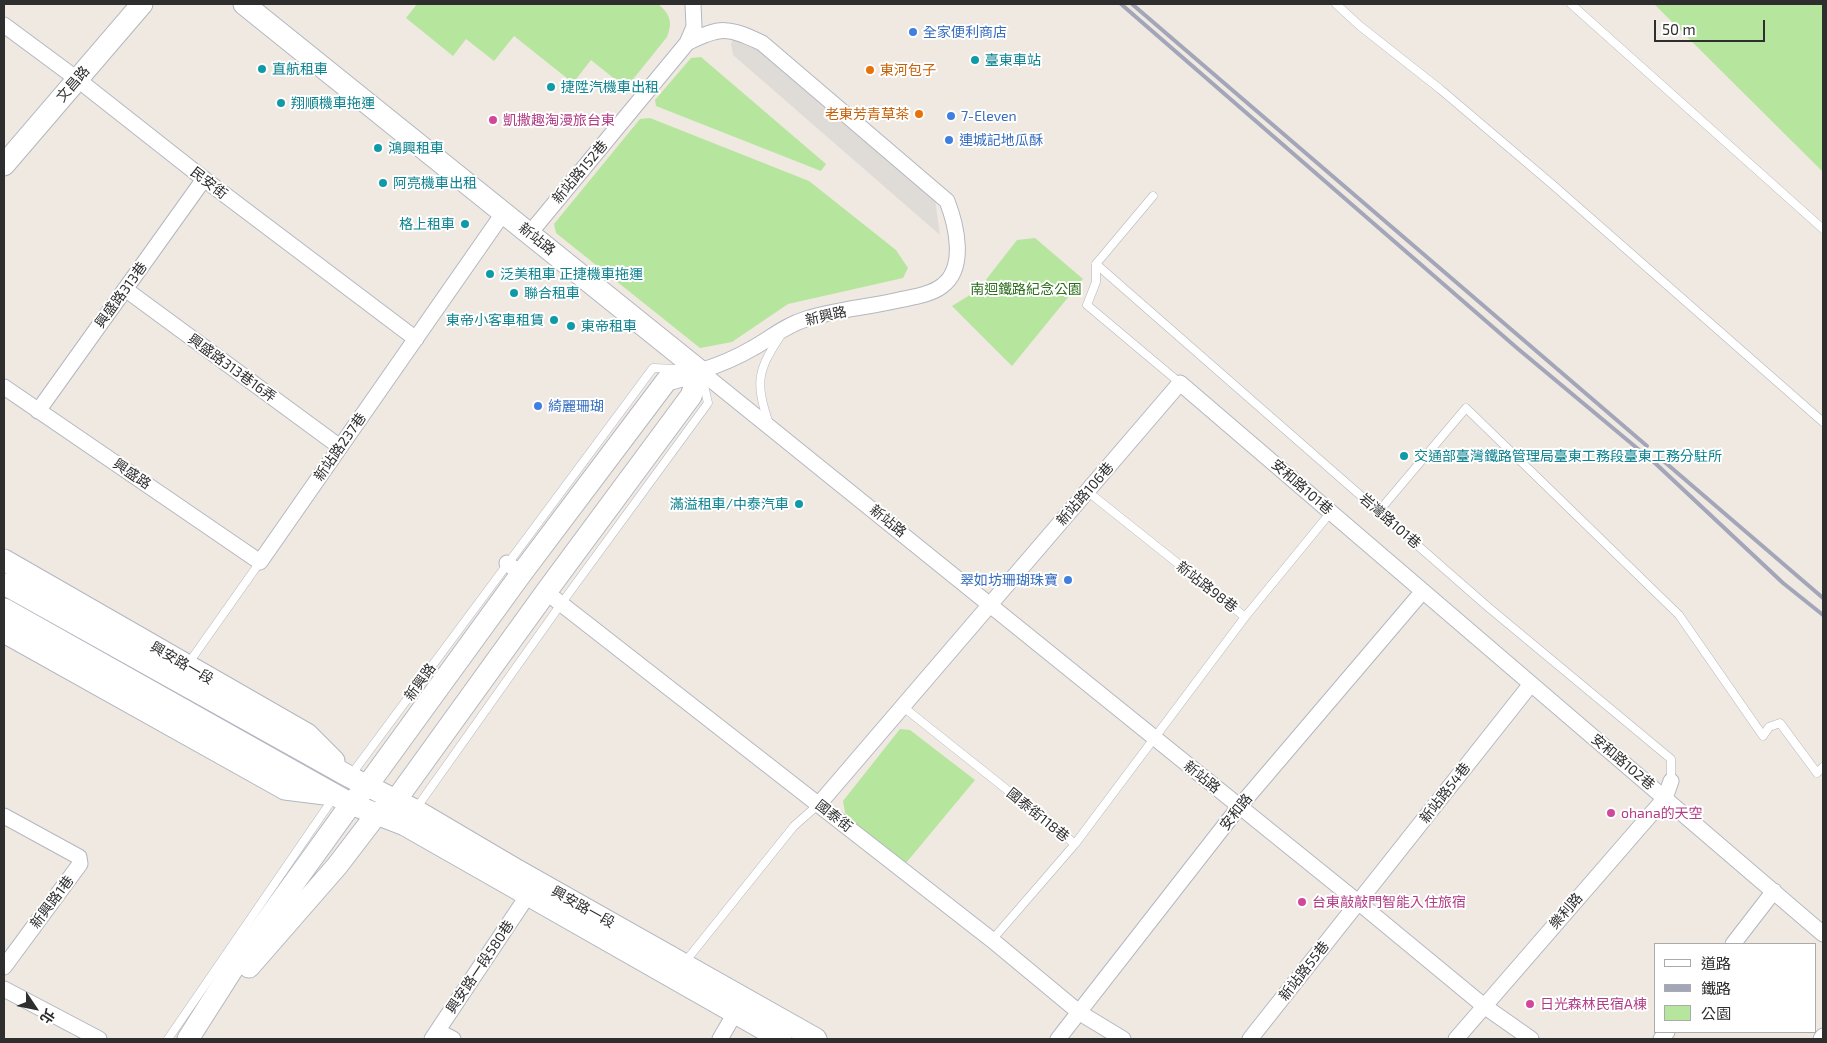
<!DOCTYPE html>
<meta charset="utf-8">
<style>
body{margin:0}
#map{position:relative;width:1827px;height:1043px;overflow:hidden;background:#efe9e1;font-family:"Exo 2","Noto Sans TC",sans-serif}
canvas{display:block}
.frame{position:absolute;inset:0;border:5px solid #2e2e2e;pointer-events:none}
.legend{position:absolute;left:1654px;top:943px;width:162px;height:90px;box-sizing:border-box;background:#fff;border:1px solid #ababab;margin:0;padding:6px 9px;list-style:none;font-size:15px;color:#2e2e2e}
.legend li{display:flex;align-items:center;gap:10px;height:25px}
.legend b{width:25px;border:1px solid #ababab}
.north{position:absolute;left:10px;top:983px;width:50px;height:50px;-webkit-text-stroke:4px #fff;paint-order:stroke;rotate:124deg;font-size:14px;font-weight:700;line-height:20px;text-align:center;color:#2e2e2e}
.north::after{content:'';display:block;margin:auto;width:18px;height:22px;background:#2e2e2e;clip-path:polygon(50% 0,100% 100%,50% 72%,0 100%)}
.scale{position:absolute;left:1654px;top:20px;width:111px;height:22px;box-sizing:border-box;border:2px solid #2e2e2e;border-top:0;padding-left:6px;font-size:15px;line-height:18px;white-space:nowrap;color:#2e2e2e;-webkit-text-stroke:4px #fff;paint-order:stroke}
</style>
<div id="map">
<canvas width="1827" height="1043"></canvas>
<div class="frame"></div>
<ul class="legend">
<li><b style="height:6px;background:#fff"></b>道路</li>
<li><b style="height:6px;background:#a3a6b8"></b>鐵路</li>
<li><b style="height:14px;background:#b6e59e"></b>公園</li>
</ul>
<div class="north">北</div>
<div class="scale">50 m</div>
</div>
<script>
const ctx = document.querySelector('canvas').getContext('2d');
ctx.lineJoin = 'round';
function paint(path, color) { ctx.fillStyle = color; ctx.fill(path, 'evenodd'); }
function trace(path, color, width, dash) { ctx.strokeStyle = color; ctx.lineWidth = width; ctx.lineCap = dash ? 'butt' : 'round'; ctx.setLineDash(dash || []); ctx.stroke(path); }
function label(font, color, halo, rows, align = 'center') {
  ctx.font = font + ' "Exo 2","Noto Sans TC",sans-serif'; ctx.lineWidth = 4; ctx.setLineDash([]); ctx.textBaseline = 'middle'; ctx.strokeStyle = halo; ctx.fillStyle = color; for (const [text, x, y, turn = 0] of rows) {
    ctx.save(); ctx.translate(x, y); ctx.rotate((+turn || 0) * Math.PI / 180); ctx.textAlign = isNaN(turn) ? turn : align; if (halo) ctx.strokeText(text, 0, 0); ctx.fillText(text, 0, 0); ctx.restore();
  }
}
paint(new Path2D(`
 M417,4h241c12,10 15,18 9,33l-41,51 -35,-28 -18,23 -59,-47 -20,25 -28,-22 -13,17 -47,-38z
 M1654,4h169v168z
 M701,57l125,107 -5,7 -165,-65 -1,-6 36,-42z
 M650,118l159,63 87,69 12,18 -5,10 -115,26 -56,38 -32,6 -144,-115 -2,-9 86,-105z
 M1035,238l48,41 -71,87 -60,-60 26,-16 39,-50z
 M900,729l10,1 65,50 -69,83 -60,-46 -3,-16z`), '#b6e59e');
paint(new Path2D(`
 M735,38l24,7 176,154 5,36 -207,-180 -2,-12z`), '#dfdcd8');
const lane = new Path2D(`
 M1336,4l24,22 80,63 113,96 270,237
 M1571,4l252,225
 M1153,196l-57,68v18l-9,23 93,78
 M1096,264l392,343 183,152v22
 M769,424c-14,-42 -12,-53 12,-89
 M1087,491l158,126 86,-105
 M1379,511l87,-103 213,207 84,121 6,-9 11,-4 37,50 6,-6
 M188,664l72,-102
 M902,706l173,138 -83,96
 M351,775l302,-407 24,1
 M415,810l146,-206 147,-201 -5,-22
 M1075,844l170,-227
 M685,962l109,-136 25,-22
 M168,1039l166,-242`);
const street = new Path2D(`
 M4,25l73,54 127,100 212,160
 M687,43c34,-17 41,-16 75,0l185,158c9,23 20,67 -5,85 -12,9 -29,11 -43,14 -30,7 -64,10 -93,19 -20,6 -35,19 -53,29 -17,10 -34,17 -53,23
 M530,233l157,-190 7,-16 -1,-23
 M125,289l215,158
 M700,371l658,531 126,104 47,33
 M4,387l256,175 244,-350
 M38,411l166,-232
 M507,563l14,11
 M546,592l446,348 88,73 43,26
 M819,804l361,-421 643,551
 M4,816l75,41 1,7 -76,103
 M1733,944l41,-53
 M4,989l95,50
 M438,1031l15,8
 M432,1039l96,-144
 M720,1039l15,-26
 M1058,1039l181,-232 184,-216
 M1250,1039l281,-355
 M1456,1039l209,-241 6,-17
 M1661,1039l6,-7
 M1821,1039l2,-3`);
const secondary = new Path2D(`
 M244,4l456,367
 M4,165l138,-161
 M4,560l303,174 27,27
 M4,584l346,193 65,33 100,59 301,170
 M4,609l347,195 54,21 376,214
 M4,632l281,157 40,5
 M249,967l88,-101 39,-51 20,-15 150,-208 145,-196 9,-25
 M188,1039l49,-77 114,-158 16,-18 154,-212 146,-194 33,-9`);
trace(lane, '#b4b7c1', 9);
trace(street, '#b4b7c1', 17);
trace(secondary, '#b4b7c1', 23);
trace(lane, '#fff', 8);
trace(street, '#fff', 15);
trace(secondary, '#fff', 21);
trace(new Path2D(`
 M1121,4l396,344 139,116 127,119 40,32
 M1132,4l515,442
 M1660,458l163,140`), '#a3a6b8', 4);
for (const [x, y, r, color] of [
 [913,32,5,"#3f7fe0"],
 [975,60,5,"#0f9aa8"],
 [262,69,5,"#0f9aa8"],
 [870,70,5,"#e8710a"],
 [551,87,5,"#0f9aa8"],
 [281,103,5,"#0f9aa8"],
 [919,114,5,"#e8710a"],
 [951,116,5,"#3f7fe0"],
 [493,120,5,"#d1479c"],
 [949,140,5,"#3f7fe0"],
 [378,148,5,"#0f9aa8"],
 [383,183,5,"#0f9aa8"],
 [465,224,5,"#0f9aa8"],
 [490,274,5,"#0f9aa8"],
 [514,293,5,"#0f9aa8"],
 [554,320,5,"#0f9aa8"],
 [571,326,5,"#0f9aa8"],
 [538,406,5,"#3f7fe0"],
 [1404,456,5,"#0f9aa8"],
 [799,504,5,"#0f9aa8"],
 [1068,580,5,"#3f7fe0"],
 [1611,813,5,"#d1479c"],
 [1302,902,5,"#d1479c"],
 [1530,1004,5,"#d1479c"]
]) { const dot = new Path2D(); dot.arc(x, y, r, 0, 2 * Math.PI); ctx.fillStyle = color; ctx.fill(dot); trace(dot, '#fff', 2); }
label('14px', '#366cbe', '#fff', [
 ["全家便利商店",923,32],
 ["7-Eleven",961,116],
 ["連城記地瓜酥",959,140],
 ["綺麗珊瑚",548,406],
 ["翠如坊珊瑚珠寶",1058,580,"right"]
], 'left');
label('14px', '#0d838f', '#fff', [
 ["臺東車站",985,60],
 ["直航租車",272,69],
 ["捷陞汽機車出租",561,87],
 ["翔順機車拖運",291,103],
 ["鴻興租車",388,148],
 ["阿亮機車出租",393,183],
 ["格上租車",455,224,"right"],
 ["泛美租車 正捷機車拖運",500,274],
 ["聯合租車",524,293],
 ["東帝小客車租賃",544,320,"right"],
 ["東帝租車",581,326],
 ["交通部臺灣鐵路管理局臺東工務段臺東工務分駐所",1414,456],
 ["滿溢租車/中泰汽車",789,504,"right"]
], 'left');
label('14px', '#c56008', '#fff', [
 ["東河包子",880,70],
 ["老東芳青草茶",909,114,"right"]
], 'left');
label('14px', '#2e2e2e', '#fff', [
 ["文昌路",73,84,-49],
 ["新站路152巷",580,172,-50],
 ["民安街",209,183,38],
 ["新站路",537,239,39],
 ["興盛路313巷",121,295,-54],
 ["新興路",826,316,-13],
 ["興盛路313巷16弄",232,368,36],
 ["新站路237巷",340,447,-55],
 ["興盛路",132,474,34],
 ["安和路101巷",1302,487,41],
 ["新站路106巷",1085,494,-49],
 ["新站路",888,521,39],
 ["岩灣路101巷",1390,521,41],
 ["新站路98巷",1207,587,38],
 ["興安路一段",182,663,30],
 ["新興路",420,682,-54],
 ["安和路102巷",1623,762,40],
 ["新站路",1202,777,39],
 ["新站路54巷",1445,793,-52],
 ["安和路",1236,812,-51],
 ["國泰街118巷",1038,815,39],
 ["國泰街",834,816,38],
 ["新興路1巷",52,902,-53],
 ["興安路一段",583,907,29],
 ["樂利路",1566,911,-49],
 ["興安路一段580巷",480,967,-56],
 ["新站路55巷",1304,971,-52]
]);
label('14px', '#b23c85', '#fff', [
 ["凱撒趣淘漫旅台東",503,120],
 ["ohana的天空",1621,813],
 ["台東敲敲門智能入住旅宿",1312,902],
 ["日光森林民宿A棟",1540,1004]
], 'left');
label('14px', '#2c6e1b', '#fff', [
 ["南迴鐵路紀念公園",1026,289]
]);
</script>
